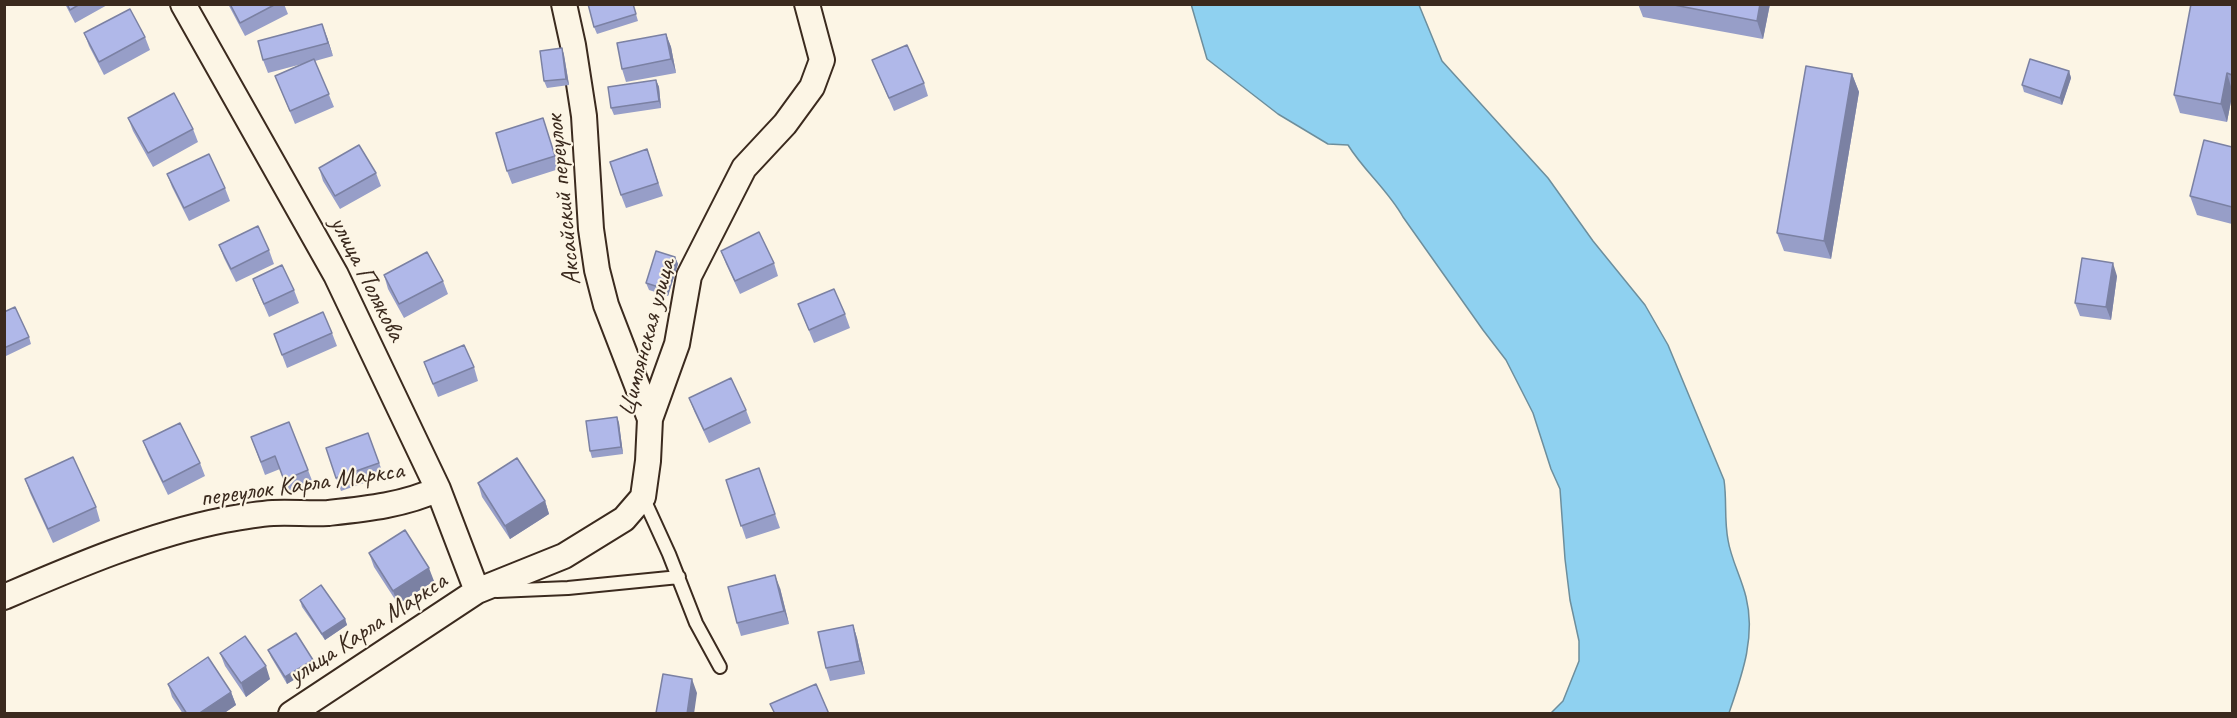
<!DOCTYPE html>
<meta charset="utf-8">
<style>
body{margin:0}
#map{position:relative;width:2237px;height:718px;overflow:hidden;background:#fcf5e5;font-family:Caveat,sans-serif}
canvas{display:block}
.frame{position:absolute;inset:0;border:6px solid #3b2a1e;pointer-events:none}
</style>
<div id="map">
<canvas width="2237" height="718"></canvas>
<div class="frame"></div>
</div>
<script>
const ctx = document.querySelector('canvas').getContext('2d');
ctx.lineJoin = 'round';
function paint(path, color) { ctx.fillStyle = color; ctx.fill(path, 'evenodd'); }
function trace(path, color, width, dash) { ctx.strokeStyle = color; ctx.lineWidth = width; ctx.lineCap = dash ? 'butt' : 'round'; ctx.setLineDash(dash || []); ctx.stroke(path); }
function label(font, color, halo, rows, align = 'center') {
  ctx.font = font + ' Caveat,sans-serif'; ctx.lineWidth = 4.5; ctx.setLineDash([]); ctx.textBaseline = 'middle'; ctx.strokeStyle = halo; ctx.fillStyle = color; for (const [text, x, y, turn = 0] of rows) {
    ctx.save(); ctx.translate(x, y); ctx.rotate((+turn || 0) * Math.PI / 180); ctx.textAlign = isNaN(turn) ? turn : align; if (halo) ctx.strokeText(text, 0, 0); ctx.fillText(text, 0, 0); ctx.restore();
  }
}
const water = new Path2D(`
 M1191,4l228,1 23,56 106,117 45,63 52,64 23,40 56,135c3,20 0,39 4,60 3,19 13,37 18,57 10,40 -4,78 -17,116h-178l12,-12 16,-40v-20l-9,-41 -5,-41 -5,-70 -9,-20 -18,-56 -27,-53 -23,-30 -80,-113c-15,-27 -39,-46 -55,-72l-20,-1 -50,-30 -71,-55z`);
paint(water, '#8fd1f0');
trace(water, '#6d8e9c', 1.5);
const service = new Path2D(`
 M643,497l26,57 27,69 24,44
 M497,591l71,-3 111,-11`);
const minor = new Path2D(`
 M183,4l153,271 102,214 39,102
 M564,4l9,41 11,71 7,113 6,41 9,35 44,114
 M4,597c70,-30 144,-62 220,-77 16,-3 33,-6 49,-7 18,-1 37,1 55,0 37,-4 77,-8 110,-24
 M291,714l186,-123 87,-35 60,-37 19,-22 5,-36 2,-42 27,-75 12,-68 55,-108 41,-44 27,-37 10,-27 -15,-56`);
trace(service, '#3b2a1e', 16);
trace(minor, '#3b2a1e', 28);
trace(service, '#fcf5e5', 12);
trace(minor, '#fcf5e5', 24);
paint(new Path2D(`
 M65,4h44l-34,19z
 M228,4h56l4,10 -43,22z
 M633,4l5,17 -41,13 -3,-7z
 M1638,4h132l-7,35 -120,-22z
 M2232,4v92l-5,26 -47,-9 -6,-18z
 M84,33l61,4 5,13 -46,25 -15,-29z
 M666,34l5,13 5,26 -50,9 -4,-13z
 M327,37l6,19 -18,5 19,46 -39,17 -20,-48 27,-12 -34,9 -5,-13z
 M562,48l2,7 5,30 -22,3 -3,-7z
 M872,60l52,23 4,13 -34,15z
 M2069,71l2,7 -9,27 -38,-13 -2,-7z
 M1852,74l7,18 -28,167 -47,-8 -7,-18z
 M656,80l3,7 2,21 -47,7 -3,-7z
 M128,118l65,11 5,13 -45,25 -20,-36z
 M543,118l16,51 -47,15 -5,-13z
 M2232,147v77l-35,-9 -7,-19z
 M647,149l16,47 -37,12 -5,-13z
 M319,168l57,5 5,13 -41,23 -17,-28z
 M167,174l58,14 5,13 -41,20 -17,-34z
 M219,245l50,5 5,14 -38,18 -12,-24z
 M721,251l53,12 4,13 -38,18 -14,-30z
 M675,257l3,7 -10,32 -19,-6 -3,-7z
 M384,275l59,6 5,13 -44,24 -16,-29z
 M2117,276l-6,44 -31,-4 -5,-13z
 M253,279l41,11 5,13 -30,14 -11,-25z
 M798,304l47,10 5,14 -36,15z
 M4,312l25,25 2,7 -25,12 -2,-3z
 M332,333l5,13 -50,22 -13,-34z
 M424,362l50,5 4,14 -40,16z
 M689,398l57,12 5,13 -42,20 -15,-32z
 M617,417l2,6 4,31 -31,4 -2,-7z
 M368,433l16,43 -43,15 -5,-13z
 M251,437l57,33 5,13 -24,10 -9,-24 -15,6z
 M143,441l57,22 5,13 -37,19 -20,-41z
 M759,468l21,60 -34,11 -20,-59z
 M25,479l71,28 4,14 -47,22 -23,-50z
 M478,483l67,18 4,13 -39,25 -28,-42z
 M369,553l65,28 -36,23 -24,-37z
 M780,588l9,36 -48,12 -4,-13z
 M300,600l45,19 2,6 -22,15 -23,-33z
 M853,625l4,13 8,36 -35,7 -4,-13z
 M268,650l45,10 2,7 -28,17 -16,-27z
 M220,653l50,26 -24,18 -21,-31z
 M168,684l63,8 5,13 -13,9h-40l-11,-17z`), '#979ec8');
paint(new Path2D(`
 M1760,4h10l-7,35 -6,-18z
 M322,24l5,13 6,19 -5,-13z
 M666,34l5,13 5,26 -5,-14z
 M562,48l2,7 5,30 -3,-6z
 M2069,71l2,7 -9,27 -2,-7z
 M2227,73l5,17v6l-5,26 -6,-18z
 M1852,74l7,18 -28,167 -7,-18z
 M656,80l3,7 2,21 -2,-7z
 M675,257l3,7 -10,32 -3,-7z
 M2113,263l4,13 -6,44 -5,-13z
 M617,417l2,6 4,31 -2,-7z
 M545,501l4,13 -39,25 -5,-13z
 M429,568l5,13 -36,23 -5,-13z
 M775,575l5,13 9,36 -5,-13z
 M345,619l2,6 -22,15 -3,-6z
 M853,625l4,13 8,36 -5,-13z
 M313,660l2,7 -28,17 -2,-7z
 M266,666l4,13 -24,18 -5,-14z
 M692,679l5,14 -3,21h-7z
 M231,692l5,13 -13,9h-25z`), '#7b81a3');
const building = new Path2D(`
 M67,4h13l-10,6z
 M230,4h46l-36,19z
 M588,4h45l3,10 -42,13z
 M1669,4h91l-3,17z
 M2191,4h41v71l-5,-2 -6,31 -47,-9z
 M130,9l15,28 -46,25 -15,-29z
 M322,24l6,19 -65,17 -5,-19z
 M666,34l5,25 -49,10 -5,-26z
 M907,45l17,38 -35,15 -17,-38z
 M562,48l4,31 -22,2 -4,-30z
 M314,59l15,35 -39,17 -15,-35z
 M2030,59l39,12 -9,27 -38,-13z
 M1806,66l46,8 -28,167 -47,-8z
 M656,80l3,21 -48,7 -3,-21z
 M174,93l19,36 -45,24 -20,-35z
 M543,118l12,38 -48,15 -11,-38z
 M2204,140l28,7v60l-42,-11z
 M359,145l17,28 -41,23 -16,-28z
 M647,149l11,34 -37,12 -11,-33z
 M209,154l16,34 -41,20 -17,-34z
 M258,226l11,24 -38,19 -12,-24z
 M759,232l15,31 -39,18 -14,-30z
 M656,251l19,6 -10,32 -19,-6z
 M427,252l16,29 -44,23 -15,-29z
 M2082,258l31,5 -7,44 -31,-4z
 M282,265l12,25 -30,14 -11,-25z
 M834,289l11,25 -36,16 -11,-26z
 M15,307l14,30 -25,11v-36z
 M323,312l9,21 -50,22 -8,-21z
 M464,345l10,22 -41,17 -9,-22z
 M731,378l15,32 -42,20 -15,-32z
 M617,417l4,30 -31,4 -4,-30z
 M289,422l19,48 -24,10 -9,-24 -14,6 -10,-25z
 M180,423l20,40 -37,19 -20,-41z
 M368,433l11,30 -43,15 -10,-30z
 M73,457l23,50 -48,22 -23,-50z
 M517,458l28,43 -40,25 -27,-43z
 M759,468l16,46 -34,12 -15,-46z
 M405,530l24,38 -36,23 -24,-38z
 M775,575l9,36 -47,12 -9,-36z
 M321,585l24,34 -23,15 -22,-34z
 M853,625l7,36 -34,7 -8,-36z
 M296,633l17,27 -28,17 -17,-27z
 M245,636l21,30 -25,17 -21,-30z
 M208,657l23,35 -33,22h-11l-19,-30z
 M663,674l29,5 -5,35 -31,-1z
 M816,684l13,30h-54l-5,-10z`);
paint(building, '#b0b8e9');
trace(building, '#7b81a3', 1.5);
label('26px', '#3b2a1e', '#fcf5e5', [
 ["Аксайский переулок",564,200,-96],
 ["улица Полякова",367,279,63],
 ["Цимлянская улица",647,338,-75],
 ["переулок Карла Маркса",302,485,-8],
 ["улица Карла Маркса",368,629,-33]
]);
</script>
